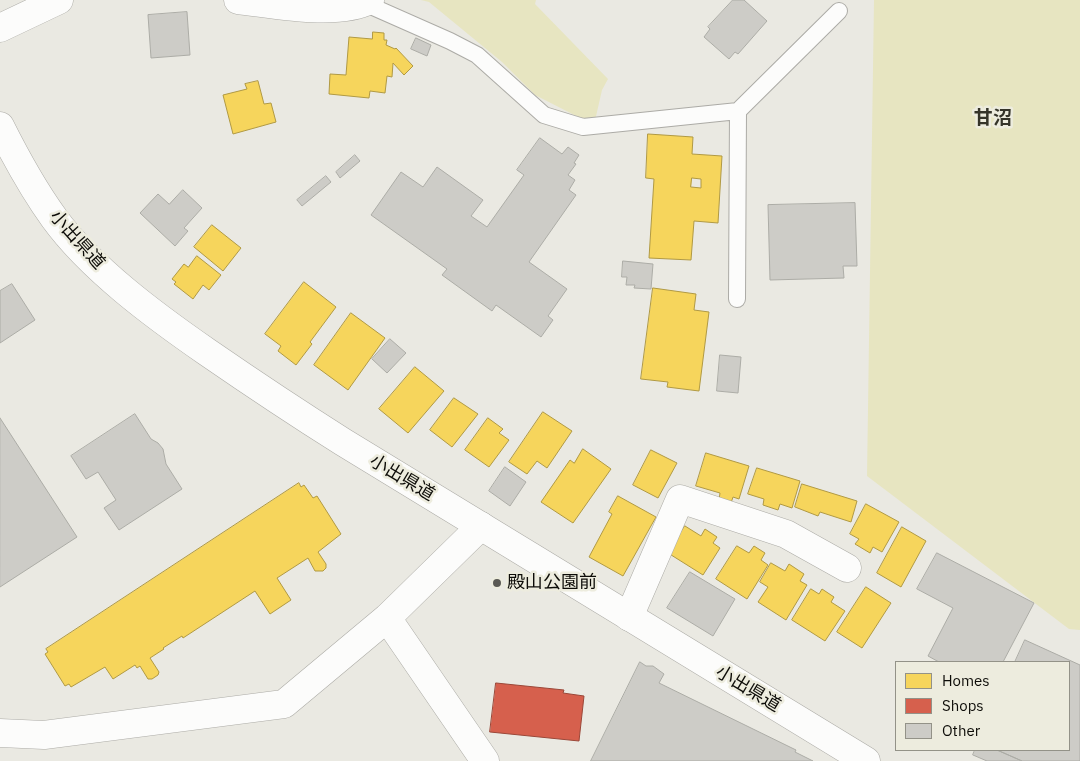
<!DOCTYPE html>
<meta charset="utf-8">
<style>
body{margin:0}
#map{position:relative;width:1080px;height:761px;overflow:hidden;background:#eae9e2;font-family:"IBM Plex Sans",sans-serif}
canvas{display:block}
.legend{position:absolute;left:895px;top:661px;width:175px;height:90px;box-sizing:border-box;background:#edecde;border:1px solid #939288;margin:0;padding:6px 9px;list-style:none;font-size:15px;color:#0d0c08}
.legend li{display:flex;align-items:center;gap:10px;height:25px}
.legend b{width:25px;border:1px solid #939288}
</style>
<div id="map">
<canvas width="1080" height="761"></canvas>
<ul class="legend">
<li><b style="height:14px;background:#f6d55c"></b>Homes</li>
<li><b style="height:14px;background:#d6604d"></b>Shops</li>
<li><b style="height:14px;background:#cdccc7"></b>Other</li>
</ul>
</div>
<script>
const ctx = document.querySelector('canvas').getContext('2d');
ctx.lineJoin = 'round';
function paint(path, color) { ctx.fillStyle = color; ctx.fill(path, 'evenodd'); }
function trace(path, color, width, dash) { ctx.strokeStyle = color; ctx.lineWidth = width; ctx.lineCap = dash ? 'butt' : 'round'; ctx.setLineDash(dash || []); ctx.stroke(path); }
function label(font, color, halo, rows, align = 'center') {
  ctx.font = font + ' "IBM Plex Sans","Noto Sans JP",sans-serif'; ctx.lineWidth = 5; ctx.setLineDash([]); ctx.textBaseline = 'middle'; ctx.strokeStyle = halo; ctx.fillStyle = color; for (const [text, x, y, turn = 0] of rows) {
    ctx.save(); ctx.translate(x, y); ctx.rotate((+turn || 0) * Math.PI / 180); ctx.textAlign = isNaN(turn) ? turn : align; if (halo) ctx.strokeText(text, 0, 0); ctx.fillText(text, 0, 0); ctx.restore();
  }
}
paint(new Path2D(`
 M421,0h115l-1,4 73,75 -6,11 -8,35 -59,-30 -33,-33 -73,-60z
 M874,0h206v630l-11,-1 -202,-153z`), '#e7e5c1');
const homes = new Path2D(`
 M373,32l11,1v7h3l-1,5 9,4 1,-1 17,18 -9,9 -11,-12 -1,14 -5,-1 -2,17 -15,-2 -1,7 -40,-4 1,-20 16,1 3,-38 23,2z
 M258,81l6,23 7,-1 5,19 -43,12 -10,-39 24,-6 -2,-5z
 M648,134l45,3 -1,17 30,2 -4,67 -24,-2 -3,39 -42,-2 5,-79 -8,-1zM692,178l9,1v9l-10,-1z
 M212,225l29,23 -18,23 -29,-24z
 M197,256l24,19 -12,15 -6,-5 -10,14 -19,-15 2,-2 -4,-3 12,-15 4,3z
 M304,282l32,25 -26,35 2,2 -16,21 -18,-14 3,-5 -16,-12z
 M653,288l43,6 -2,16 15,2 -10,79 -32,-4 1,-5 -27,-3z
 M351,313l34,25 -37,52 -34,-25z
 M415,367l29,24 -36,42 -29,-24z
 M454,398l24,16 -26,33 -22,-17z
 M543,412l29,19 -25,37 -10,-7 -10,13 -18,-12z
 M488,418l15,11 -4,4 10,7 -20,27 -24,-17z
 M583,449l28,20 -38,54 -32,-21 29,-42 4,3z
 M651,450l26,13 -19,35 -25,-13z
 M706,453l43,13 -10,33 -6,-2 -2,6 -12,-3 1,-7 -24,-7z
 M757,468l43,13 -8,27 -12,-4 -2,6 -15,-5 1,-6 -16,-5z
 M299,483l2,4 3,-2 9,13 4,-2 24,38 -23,18 8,12v4l-3,3h-8l-7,-13 -31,20 14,22 -21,14 -15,-23 -72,47 -1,-2 -19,12 1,1 -14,9 9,14 -1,3 -6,4h-4l-8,-13 -3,2 -2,-3 -22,14 -8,-12 -34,20 -2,-3 -4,2 -20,-32 3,-2 -2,-3z
 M802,484l55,17 -6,21 -31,-10 -2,4 -23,-9z
 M618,496l38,21 -33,59 -34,-19 23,-43 -3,-2z
 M866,504l33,18 -17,30 -9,-5 -3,6 -15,-9 4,-5 -9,-5z
 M685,526l16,10 4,-7 12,8 -4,6 7,5 -17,27 -35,-22z
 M902,527l24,14 -25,46 -24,-14z
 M737,546l12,7 5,-7 11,7 -4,7 7,5 -21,34 -31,-20z
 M771,563l14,8 4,-7 15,10 -4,7 7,4 -21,35 -28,-18 10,-15 -8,-5z
 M866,587l25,16 -29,45 -25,-16z
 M811,589l8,5 3,-5 12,8 -3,5 14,9 -20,30 -33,-21z`);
paint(homes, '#f6d55c');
trace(homes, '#b09943', 1);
const shops = new Path2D(`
 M496,683l68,7 -1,3 21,3 -5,45 -89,-9z`);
paint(shops, '#d6604d');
trace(shops, '#9a4738', 1);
const building = new Path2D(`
 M733,0h11l23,21 -29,33 -3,-2 -6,7 -25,-22 6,-8 -2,-2z
 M187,12l3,43 -39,3 -3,-43z
 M416,38l15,7 -4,11 -16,-7z
 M540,138l22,16 6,-7 11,8 -5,8 2,1 -8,11 7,5 -6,10 7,5 -47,67 38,27 -19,27 5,4 -12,17 -45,-32 -4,6 -50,-36 5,-6 -76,-54 30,-43 22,15 14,-20 46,33 -12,16 16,11 37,-52 -7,-5z
 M355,155l5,6 -20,17 -4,-6z
 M326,176l5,6 -29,24 -5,-6z
 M183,190l19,18 -18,20 4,3 -13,15 -35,-33 18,-19 11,10z
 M855,203l2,63h-14l1,12 -74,2 -2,-75z
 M623,261l30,3 -2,25 -17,-1 1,-3h-9l1,-8h-5z
 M12,284l23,36 -35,23v-52z
 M390,339l16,14 -19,20 -15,-14z
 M720,355l21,2 -3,36 -21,-2z
 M135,414l16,25 7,4 5,6 3,15 16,25 -63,41 -15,-22 12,-8 -18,-28 -12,7 -15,-23z
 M0,418l77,119 -77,50z
 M505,467l21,15 -16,24 -21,-15z
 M937,553l97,50 -31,59h-64l-11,-6 25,-48 -36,-19z
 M690,572l45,27 -22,37 -46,-28z
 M1025,640l55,25v96h-58l-25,-11h72v-88h-54z
 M640,662l6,4h7l11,8 -5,9 137,67 -1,2 18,9h-222z
 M975,750h22l25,11h-35l-14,-6z`);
paint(building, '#cdccc7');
trace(building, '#acaca6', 1);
const service = new Path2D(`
 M364,3l86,38 27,14 67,60 39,12 155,-16 101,-100
 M737,299l1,-188`);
const minor = new Path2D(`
 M629,617l51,-118 106,35 61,34
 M387,618l98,143
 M0,733l44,2 240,-31 103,-86 94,-92`);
const tertiary = new Path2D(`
 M238,0c36,4 100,17 132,0
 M0,28l59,-28`);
const secondary = new Path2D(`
 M0,126c16,32 33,63 54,92 37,51 101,98 153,134 45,31 90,61 136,90l523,319`);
trace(service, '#acaba6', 18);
trace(minor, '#acaba6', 29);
trace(tertiary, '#acaba6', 29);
trace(secondary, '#acaba6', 29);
trace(service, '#fcfcfb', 16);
trace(minor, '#fcfcfb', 28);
trace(tertiary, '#fcfcfb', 28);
trace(secondary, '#fcfcfb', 28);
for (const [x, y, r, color] of [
 [497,583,5,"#5a5954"]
]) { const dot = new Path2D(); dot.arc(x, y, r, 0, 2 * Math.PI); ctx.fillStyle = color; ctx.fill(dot); trace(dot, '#edecde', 2); }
label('18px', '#0d0c08', '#edecde', [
 ["小出県道",77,240,48],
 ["小出県道",402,478,31],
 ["小出県道",748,689,31]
]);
label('18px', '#0d0c08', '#edecde', [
 ["殿山公園前",507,583]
], 'left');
label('bold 19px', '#353429', '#edecde', [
 ["甘沼",993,119]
]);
</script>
